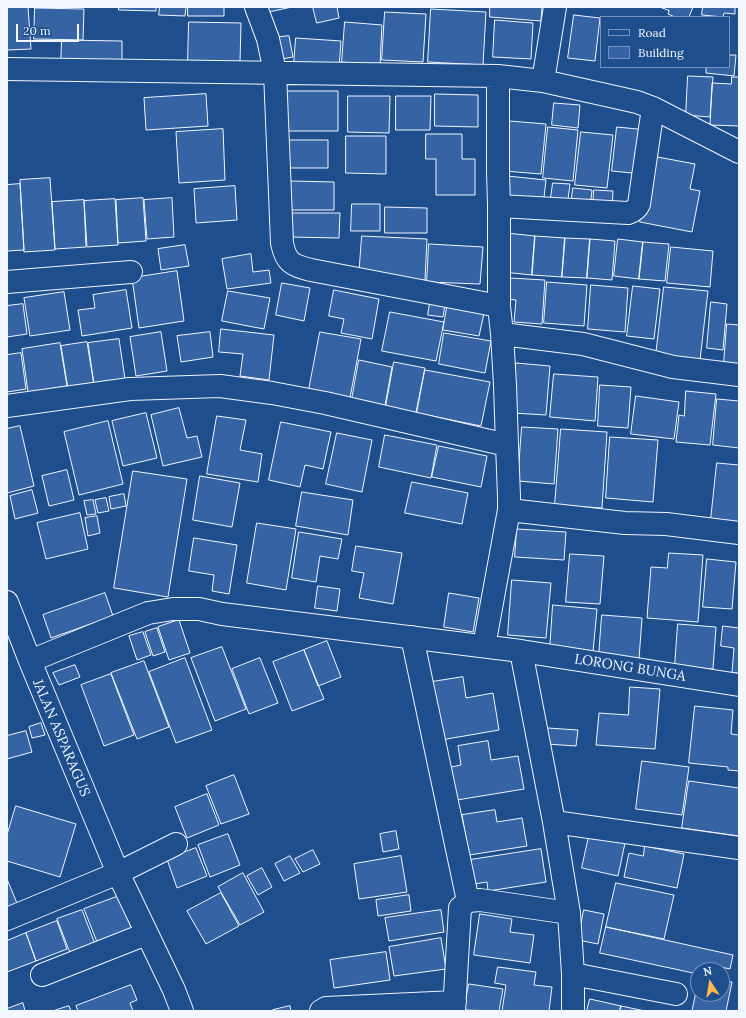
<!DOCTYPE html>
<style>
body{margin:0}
#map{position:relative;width:746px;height:1018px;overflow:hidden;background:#1f4e8c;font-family:Lora,serif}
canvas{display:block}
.frame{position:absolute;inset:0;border:8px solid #f2f6ff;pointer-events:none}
.legend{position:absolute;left:600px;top:16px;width:130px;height:52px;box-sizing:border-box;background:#1f4e8c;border:1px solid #7391ba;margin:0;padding:5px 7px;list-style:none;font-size:12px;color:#f2f6ff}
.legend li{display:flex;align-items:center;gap:8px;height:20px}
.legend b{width:20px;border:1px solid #7391ba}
.north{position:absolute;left:690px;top:962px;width:40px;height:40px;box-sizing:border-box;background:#1f4e8c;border:1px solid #7391ba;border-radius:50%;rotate:348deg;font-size:11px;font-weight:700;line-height:16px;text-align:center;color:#f2f6ff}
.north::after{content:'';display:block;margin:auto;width:14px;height:18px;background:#ffb74d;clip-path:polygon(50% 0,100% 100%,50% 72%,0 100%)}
.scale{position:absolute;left:16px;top:24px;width:63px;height:18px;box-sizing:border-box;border:2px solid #f2f6ff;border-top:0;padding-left:5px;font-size:12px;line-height:14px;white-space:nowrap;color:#f2f6ff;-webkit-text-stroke:3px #1f4e8c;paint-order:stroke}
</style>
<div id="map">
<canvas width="746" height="1018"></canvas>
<div class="frame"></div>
<ul class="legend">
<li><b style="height:5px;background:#1f4e8c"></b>Road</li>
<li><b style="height:11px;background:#3563a3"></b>Building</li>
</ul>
<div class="north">N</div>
<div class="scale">20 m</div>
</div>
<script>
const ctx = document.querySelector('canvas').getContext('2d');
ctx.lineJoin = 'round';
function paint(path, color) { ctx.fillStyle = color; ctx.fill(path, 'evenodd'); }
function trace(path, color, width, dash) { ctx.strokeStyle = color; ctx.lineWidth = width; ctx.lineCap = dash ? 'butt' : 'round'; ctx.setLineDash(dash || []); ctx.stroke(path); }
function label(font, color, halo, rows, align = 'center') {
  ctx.font = font + ' Lora,serif'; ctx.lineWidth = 3; ctx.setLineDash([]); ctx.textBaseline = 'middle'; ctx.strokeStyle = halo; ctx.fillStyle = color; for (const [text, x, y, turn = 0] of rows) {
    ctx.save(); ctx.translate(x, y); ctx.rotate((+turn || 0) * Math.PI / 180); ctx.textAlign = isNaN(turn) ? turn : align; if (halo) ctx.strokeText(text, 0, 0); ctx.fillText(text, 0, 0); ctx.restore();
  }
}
const building = new Path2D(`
 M7,7h21l3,42 -24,1z
 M119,7h37v4l-37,-1z
 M160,7h26l-1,9 -26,-1z
 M188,7h36v9h-36z
 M263,7h29l-28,6z
 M313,7h24l2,11 -22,5z
 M490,7h52l-1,14 -51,-4z
 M660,7h33l-4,10h-14l-7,-3 1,-3z
 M703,7h32v7l-11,-1 -1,4 -21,-2z
 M35,8l49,1 -1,31 -49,-1z
 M431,9l55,3 -3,53 -55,-3z
 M385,12l41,2 -3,48 -41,-2z
 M574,15l26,3 -5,43 -27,-3z
 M495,20l38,3 -2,36 -38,-2z
 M189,22l52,1 -1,39 -52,-1z
 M345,22l37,3 -2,40 -38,-3z
 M289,36l4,21 -17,3 -4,-22z
 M296,38l45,3 -2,27 -45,-3z
 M62,40l60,1v25l-61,-1z
 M729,55h7l-2,21 -28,-3v-6h23z
 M688,76l25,1 -3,40 -24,-2z
 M732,77h7v49l-29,-1 2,-42 19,1z
 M285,91h53v40h-53z
 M206,94l2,32 -62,4 -2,-32z
 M435,94l43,1v32l-43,-1z
 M348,96h42l-1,37 -41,-1z
 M396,96h35l-1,34h-34z
 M554,103l26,2 -2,23 -26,-3z
 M509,121l37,3 -5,50 -37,-3z
 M548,127l30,3 -5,51 -30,-3z
 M617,127l30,3 -5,44 -30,-3z
 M223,129l2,51 -46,3 -3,-51z
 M581,132l32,3 -6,53 -32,-3z
 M426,134h36v25h13v36h-39v-36h-10z
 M346,136h40v38l-40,-1z
 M287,140h41v28h-41z
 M652,156l43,8 -5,25 10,2 -8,41 -52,-10z
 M507,176l39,4 -3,26 -39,-4z
 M50,178l5,72 -31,2 -4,-72z
 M290,181l44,1v28h-44z
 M553,183l17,1 -3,23 -17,-2z
 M20,184l4,66 -17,1v-66z
 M235,186l2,34 -41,3 -2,-34z
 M573,188l19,2 -2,19 -19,-2z
 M594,190l19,1 -1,19 -19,-1z
 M143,198l3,43 -28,2 -2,-43z
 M172,198l2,39 -27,2 -3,-39z
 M115,199l3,46 -31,2 -3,-46z
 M84,200l2,47 -31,2 -3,-47z
 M352,204h28v27h-29z
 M385,207l42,1v25h-42z
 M289,213h51l-1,25 -50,-1z
 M506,233l29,3 -3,39 -29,-3z
 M362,236l65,3 -2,41 -66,-3z
 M535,236l30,2 -3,39 -30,-2z
 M565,238l25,1 -3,39 -25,-1z
 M590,239l25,2 -3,39 -25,-2z
 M618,239l25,3 -4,37 -25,-3z
 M643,242l26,2 -4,37 -26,-2z
 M429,244l54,3 -3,37 -53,-2z
 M185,245l4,21 -28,4 -3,-21z
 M671,247l42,4 -3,36 -43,-4z
 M251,254l2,18 16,-2 2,13 -44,6 -5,-30z
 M177,271l7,50 -45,7 -7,-50z
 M510,278l35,2 -3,44 -28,-2 2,-22 -8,-1z
 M547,282l40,3 -3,41 -40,-3z
 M282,283l28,5 -6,33 -28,-6z
 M591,285l37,3 -3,44 -37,-3z
 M633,286l27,3 -6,50 -27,-3z
 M664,287l44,4 -8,69 -44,-5z
 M126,290l6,38 -50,8 -4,-26 17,-2 -2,-13z
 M334,290l45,9 -7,40 -31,-6 3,-14 -15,-3z
 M228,291l42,7 -6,31 -42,-8z
 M64,292l6,38 -40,6 -6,-38z
 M431,297l15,2 -3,18 -15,-2z
 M448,302l37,7 -6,27 -36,-6z
 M711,302l16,2 -4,46 -16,-2z
 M23,304l4,30 -20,3v-31z
 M390,312l54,10 -8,39 -54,-10z
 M727,324l12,1v39l-15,-1z
 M221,329l53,6 -5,45 -29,-4 3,-22 -24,-2z
 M161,332l6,39 -31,5 -6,-39z
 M210,332l3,25 -32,5 -4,-26z
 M320,332l41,7 -12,64 -41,-8z
 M444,333l47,8 -6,32 -46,-9z
 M119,339l6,40 -31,5 -6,-41z
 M87,342l7,43 -26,4 -7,-43z
 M60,343l7,43 -39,6 -6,-43z
 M21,353l5,36 -19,3v-37z
 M359,360l33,7 -8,44 -33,-6z
 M394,362l31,6 -10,49 -30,-5z
 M516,363l34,3 -4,49 -34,-2z
 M425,370l65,12 -9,44 -64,-13z
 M554,374l44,3 -3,44 -45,-4z
 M600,385l31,2 -3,41 -30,-2z
 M686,391l30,3 -6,51 -34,-3 3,-27 5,1z
 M636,396l43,6 -5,37 -43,-5z
 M717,399l22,2v47l-26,-3z
 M179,408l8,30 10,-2 5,21 -39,9 -12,-51z
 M146,413l11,45 -34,8 -11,-45z
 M217,416l29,4 -6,30 22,4 -4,28 -51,-8z
 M108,421l15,63 -44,11 -15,-63z
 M281,422l50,10 -8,37 -18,-4 -5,22 -31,-7z
 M20,426l14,60 -27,7v-64z
 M522,427l36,2 -4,55 -36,-3z
 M561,429l46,3 -5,76 -47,-3z
 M337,433l35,7 -10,52 -36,-8z
 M385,435l52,10 -6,33 -52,-11z
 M610,437l48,3 -5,62 -47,-4z
 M439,446l48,10 -6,31 -49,-10z
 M717,463l22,2v57l-28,-3z
 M67,470l7,30 -25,6 -7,-30z
 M133,471l54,8 -19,118 -54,-9z
 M200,476l40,7 -8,44 -39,-7z
 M412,482l56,11 -6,31 -57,-11z
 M32,490l6,23 -23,6 -5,-23z
 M302,492l51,8 -5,35 -52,-9z
 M124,494l2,12 -15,3 -2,-12z
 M106,498l3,13 -11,2 -3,-13z
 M93,500l3,14 -9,1 -3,-14z
 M80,513l8,36 -42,10 -9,-36z
 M97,516l3,17 -12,3 -3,-18z
 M257,523l39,6 -10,61 -39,-7z
 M517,529l49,3 -2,28 -49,-3z
 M299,532l43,7 -4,20 -18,-3 -4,26 -24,-4z
 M194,538l43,7 -8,49 -17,-3 2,-16 -25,-4z
 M356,546l46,7 -9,51 -34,-6 5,-25 -12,-2z
 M669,553l34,2 -5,67 -51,-4 4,-51 16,1z
 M570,554l34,2 -4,48 -34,-2z
 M707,559l29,3 -4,47 -29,-2z
 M512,580l39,3 -5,55 -38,-3z
 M318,586l22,3 -3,22 -22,-3z
 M105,593l8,23 -62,22 -8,-23z
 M449,593l30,5 -6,34 -29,-5z
 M553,605l44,4 -4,43 -43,-3z
 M602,615l40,3 -3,41 -40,-3z
 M179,620l11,33 -21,7 -11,-33z
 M678,624l38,3 -3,42 -38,-3z
 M723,626l16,2v45h-7l2,-25 -13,-2z
 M157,628l8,24 -12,4 -8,-24z
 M143,632l8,23 -14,5 -8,-24z
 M327,641l14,36 -23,9 -14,-36z
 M222,647l24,62 -31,12 -24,-63z
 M304,650l20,49 -32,12 -19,-49z
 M185,658l27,72 -36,13 -27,-71z
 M260,658l18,45 -29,11 -17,-45z
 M144,661l25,66 -32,12 -26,-66z
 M75,665l5,12 -21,8 -6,-12z
 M111,674l23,61 -30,11 -23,-61z
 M463,677l3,21 27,-5 6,37 -58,10 -9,-58z
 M630,687l30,2 -5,60 -59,-4 3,-32 29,2z
 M695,706l38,4 -2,24 8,1v36l-11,-1v-3l-39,-4z
 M41,723l4,12 -13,3 -3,-11z
 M548,728l30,2 -2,16 -29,-2z
 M26,731l6,21 -25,7v-23z
 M488,741l3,19 27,-4 6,33 -67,11 -6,-33 10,-2 -3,-19z
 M642,761l47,6 -7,48 -46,-6z
 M234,775l15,39 -28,10 -15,-38z
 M689,781l50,7v48l-57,-8z
 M207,794l12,31 -32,13 -12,-31z
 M16,806l60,18 -16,53 -53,-16v-26z
 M495,810l2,12 25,-4 5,28 -58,9 -7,-40z
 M396,831l3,18 -16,3 -3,-18z
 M228,834l12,31 -30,12 -12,-32z
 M589,836l36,7 -7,33 -36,-8z
 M645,846l39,8 -7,34 -53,-11 5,-24 14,3z
 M196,848l11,28 -30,12 -10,-29z
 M541,849l5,33 -58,9 -1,-9 -13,2 -4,-24z
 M313,850l7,14 -17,8 -8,-13z
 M290,856l10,17 -16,8 -9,-17z
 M401,856l6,36 -48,7 -5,-35z
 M262,868l10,19 -14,8 -11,-19z
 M243,873l21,39 -24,13 -22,-38z
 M7,879l12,29 -12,5z
 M616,883l58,12 -10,44 -58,-12z
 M221,893l18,33 -33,18 -19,-33z
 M409,895l2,16 -33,5 -2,-16z
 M119,896l13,33 -35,13 -13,-33z
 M82,910l13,34 -25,9 -13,-34z
 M441,910l3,22 -55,9 -4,-23z
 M584,910l20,4 -6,30 -20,-4z
 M480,914l32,5 -2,13 24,3 -4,28 -56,-8z
 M57,921l10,28 -31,12 -10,-28z
 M606,927l127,28 -3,14 -14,-3 -1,4h-17v4l-98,-21z
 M26,933l10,28 -29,11v-31z
 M441,938l5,31 -52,7 -5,-29z
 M386,952l4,28 -56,8 -4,-28z
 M498,967l38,5 -2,13 18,2 -3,24h-47l4,-26 -11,-2z
 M722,980l10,2 -6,29h-34l6,-29v12h24z
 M469,984l34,5 -4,22 -35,-1z
 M131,985l6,15 -7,3 3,8h-55l-2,-5z
 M590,999l31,7 -1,5h-33z
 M23,1003l2,8h-18v-2z
 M69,1006l2,5h-18z
 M290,1006l1,5h-17l-1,-1z
 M621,1006l24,5h-25z`);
paint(building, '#3563a3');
trace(building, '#f2f6ff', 1);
const minor = new Path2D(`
 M256,7l12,32 7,33 7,171c4,20 10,22 29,27l188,36
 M7,69l491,7 45,5 94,21 16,6 86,44
 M498,76v96l1,34v100l3,28 3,51 2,60 2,51v14l116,13 41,1 73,9
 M543,81l12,-74
 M499,206l129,7c6,-2 9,-4 11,-9l14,-96
 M7,282l124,-10
 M502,334l81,10 90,23 66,8
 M7,406l123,-17 90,-3 52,7 53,10 182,42
 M7,602l23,59 88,212 56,117 8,21
 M412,637l56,264
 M484,646l25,-136
 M521,651l218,34
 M30,661l118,-48 25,-4h26l23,5 299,37 33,171 15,91 4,61v37
 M554,822l185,26
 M7,919l111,-46 58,-29
 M573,974l103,20
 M42,975l104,-41
 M321,1011l5,-3 129,-6
 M454,1011l6,-103 8,-7 12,-1 89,13`);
trace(minor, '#f2f6ff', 24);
trace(minor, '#1f4e8c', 22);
label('14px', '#f2f6ff', '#1f4e8c', [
 ["LORONG BUNGA",630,668,9],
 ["JALAN ASPARAGUS",61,738,67]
]);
</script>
